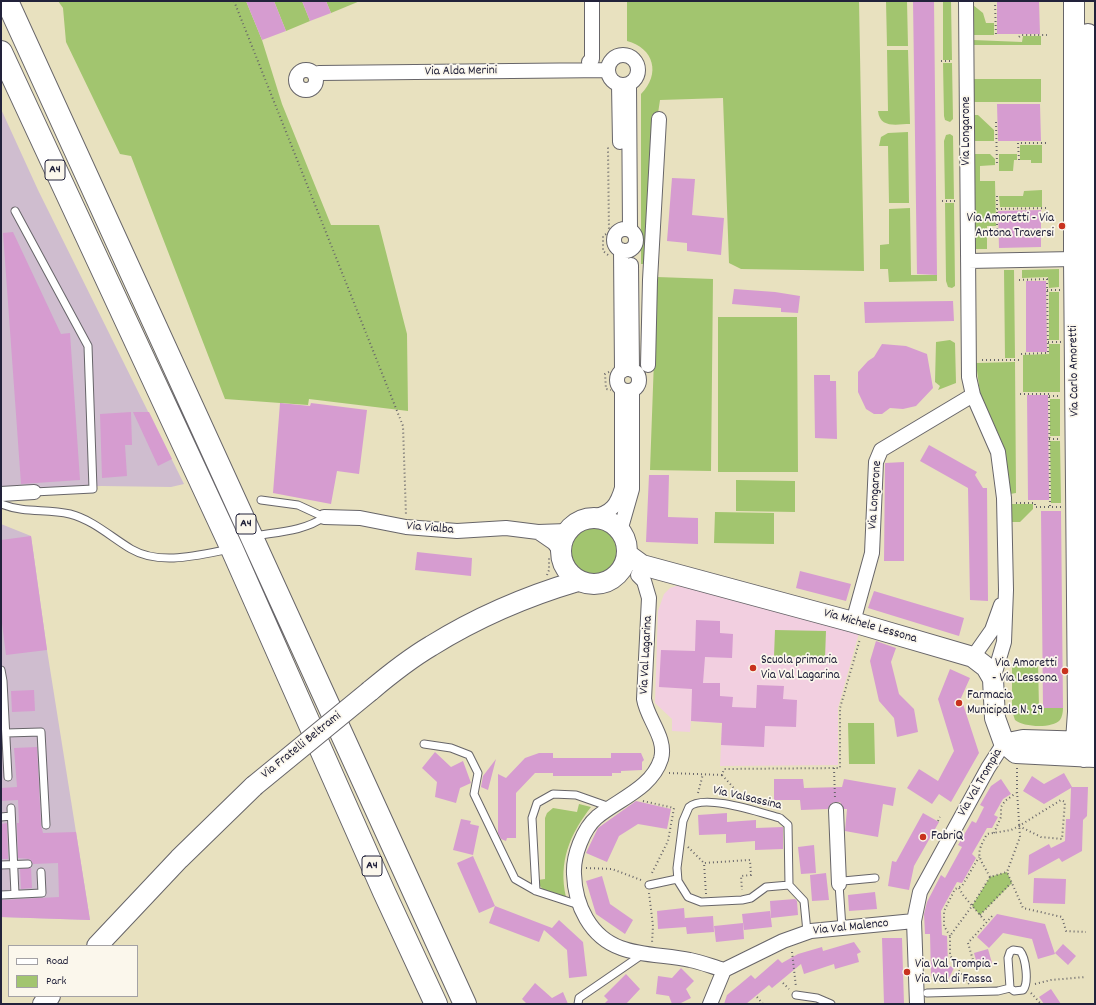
<!DOCTYPE html>
<style>
body{margin:0}
#map{position:relative;width:1096px;height:1005px;overflow:hidden;background:#e8e1bf;font-family:Dekko,sans-serif}
canvas{display:block}
.frame{position:absolute;inset:0;border:2px solid #22223b;pointer-events:none}
.legend{position:absolute;left:8px;top:945px;width:130px;height:52px;box-sizing:border-box;background:#fbf7ec;border:1px solid #a4a2a5;margin:0;padding:5px 7px;list-style:none;font-size:12px;color:#22223b}
.legend li{display:flex;align-items:center;gap:8px;height:20px}
.legend b{width:20px;border:1px solid #a4a2a5}
</style>
<div id="map">
<canvas width="1096" height="1005"></canvas>
<div class="frame"></div>
<ul class="legend">
<li><b style="height:5px;background:#fff"></b>Road</li>
<li><b style="height:11px;background:#a2c56f"></b>Park</li>
</ul>
</div>
<script>
const ctx = document.querySelector('canvas').getContext('2d');
ctx.lineJoin = 'round';
function paint(path, color) { ctx.fillStyle = color; ctx.fill(path, 'evenodd'); }
function trace(path, color, width, dash) { ctx.strokeStyle = color; ctx.lineWidth = width; ctx.lineCap = dash ? 'butt' : 'round'; ctx.setLineDash(dash || []); ctx.stroke(path); }
function label(font, color, halo, rows, align = 'center') {
  ctx.font = font + ' Dekko,sans-serif'; ctx.lineWidth = 3.5; ctx.setLineDash([]); ctx.textBaseline = 'middle'; ctx.strokeStyle = halo; ctx.fillStyle = color; for (const [text, x, y, turn = 0] of rows) {
    ctx.save(); ctx.translate(x, y); ctx.rotate((+turn || 0) * Math.PI / 180); ctx.textAlign = isNaN(turn) ? turn : align; if (halo) ctx.strokeText(text, 0, 0); ctx.fillText(text, 0, 0); ctx.restore();
  }
}
paint(new Path2D(`
 M676,586h8l175,47 -21,75v57l-118,1 2,-43 -31,-2 -1,11 -18,-1v-12l-17,-16 3,-92 6,-17 6,-6z`), '#f2cfe0');
paint(new Path2D(`
 M1,109l37,81 146,294 -13,3 -69,-1 -101,3z
 M1,524l30,12 16,114 43,270 -89,-3z`), '#cfbdcf');
paint(new Path2D(`
 M58,1h188l16,39 20,64 49,121h48l28,109 1,77 -99,-12 -1,6 -83,-6 -94,-243 -11,-2 -54,-112 -3,-34z
 M274,1h28l8,20 -24,10z
 M326,1h34l-29,12z
 M627,1h232l5,270 -123,-2 -12,-6 -6,-165 -63,2 -8,54 -4,110h-7v-170c20,-20 13,-46 -14,-53z
 M886,1h21l1,45h-21z
 M943,1h8l1,59h-9z
 M973,5l10,8 3,10h8v12h-21z
 M1023,36h18v9h-68v-5l49,2z
 M887,50h21l2,74c-13,0 -30,5 -32,-13h10z
 M943,63h9l1,56 -3,3 -5,-2 -1,-4z
 M973,79h68v23h-67z
 M974,115h4l16,15v11h-20z
 M908,132l1,71h-20l-1,-57h-9l2,-9 7,-4z
 M950,134l3,2 1,63h-9l-1,-58 2,-6z
 M1020,145h22v18h-11v-3h-11z
 M974,154h16l5,5v6l-15,1v15h15l1,45h-9v23h-12z
 M999,154h18v6h-3l-1,11h-14z
 M1042,190v17h-42l-1,-11h24l1,-5z
 M945,203h9l1,83 -3,2 -4,-1 -2,-6z
 M910,208l1,67h26v6l-48,1 -1,-13h-8v-24l9,-1v-35z
 M1059,269v18l-10,1 -1,-11 -26,1v-8z
 M1004,270h10l1,88h-10z
 M657,277l56,2 -2,192 -61,-1z
 M1049,292h10v48h-10z
 M718,317h79l1,155h-80z
 M950,340l5,3 1,40 -18,7 2,-4 -5,-4 1,-40z
 M1049,344h11v48h-37v-37l26,-1z
 M1015,362l1,131 -6,1 -6,-47 -24,-54 -4,-30z
 M1050,399h10v37h-10z
 M1050,441h10l1,62h-10z
 M736,480l59,1v31l-59,-1z
 M1010,504h23v5l-13,13h-9z
 M715,512l59,1v31l-60,-1z
 M568 551a25 25 0 1 1 50 0a25 25 0 1 1-50 0Z
 M775,630l51,1 -1,27 -51,-2z
 M1012,662h26l1,46h24c0,4 -1,9 -3,12 -8,9 -37,7 -45,0l-3,-9z
 M848,723h26l1,41h-26z
 M579,804l12,3c-21,27 -33,55 -25,90 -10,2 -28,-7 -28,-17l7,-1v-61l2,-5 6,-5 24,4z
 M1007,872l5,11 -32,32 -8,-9 18,-29z`), '#a2c56f');
paint(new Path2D(`
 M246,1h28l12,30 -24,9z
 M302,1h24l5,12 -21,8z
 M913,1h21l3,274 -20,-1z
 M997,1h42l1,33h-43z
 M997,104h43l1,37h-43z
 M672,178l23,1 -3,36 32,3 -3,37 -34,-4v-8l-20,-2z
 M1041,210v37l-42,1 -1,-37z
 M13,232l48,102 9,-1 10,147 -59,4 -18,-251z
 M1026,281h20l1,71h-21z
 M734,289l41,3 25,4 -2,17 -17,-1v-4l-49,-4z
 M953,301l1,20 -89,2 -1,-21z
 M882,344l24,2 21,8 6,34 -17,18 -13,3 -13,-1 -8,6h-8l-8,-5 -8,-17v-20l10,-11 6,-4z
 M814,375h16v6h6l1,58 -22,-1z
 M1027,395h21l1,105h-21z
 M280,403l30,3 1,-3 56,7 -8,64 -22,-3 -6,33 -58,-11z
 M131,412l1,33h-7l2,31 -25,2 -2,-64z
 M133,412h16l23,47 -14,7z
 M929,445l48,27 -2,3 8,13h4l1,113 -18,-1 -2,-112 -48,-27z
 M904,462v99h-20l1,-98z
 M649,475h20l-1,42 30,1v26l-52,-2z
 M1041,511h20l2,197h-20z
 M31,536l16,114 -41,5 -5,-40v-75z
 M417,552l55,6 -1,18 -56,-6z
 M800,571l51,13 -5,17 -50,-13z
 M874,591l90,27 -5,18 -91,-28z
 M696,620l24,1v12l13,1 -1,24 -27,-1 -2,26h17v13l13,1 -1,10 24,1 1,-23 27,1 -1,13 14,1 -1,27 -31,-1 -1,21 -43,-2 1,-22 -31,-2 1,-32 -33,-2 2,-37 34,1z
 M876,641l20,7 -5,14 8,32 15,15 4,23 -21,5 -3,-19 -15,-17 -9,-40z
 M950,669l20,9 -9,20 18,55 -28,49 -12,-8 -7,10 -25,-16 12,-19 19,12 16,-30 -16,-52z
 M34,690l1,21 -23,1 -1,-21z
 M37,747l4,78 2,8 33,-1 14,88 -89,-3v-17l58,-3 -1,-34 -25,1 -3,-5 -12,-1 -1,-35h2l-1,-23 -17,1v-13l16,-1 -3,-39z
 M435,752l16,15 12,-6 8,22 -11,5 -4,15 -21,-6 2,-15 -15,-14z
 M539,753h14v5h58v-5h30l3,7 -2,2v8l-21,1v2h-9v3h-59v-3h-18l-19,20v45h-9l-1,3 -5,-2 -3,-6v-59l8,4 19,-20z
 M496,759l-8,31 -7,-3 2,-11z
 M1064,773l8,14h16l-1,29 -4,4 -1,31 -20,11 -3,-4 -31,17 1,-20 20,-11 2,4 14,-7 1,-22h4l1,-31 -27,16 -21,-13 9,-15 12,8z
 M774,779h29l1,9 38,-1 2,-8 52,9 -3,18 -10,-2 -5,33 -33,-6 2,-22h-3l-4,-7 -8,1 -4,6 -27,1 -1,-10h-26z
 M1001,779l10,15 -8,5 -9,16 4,2 -6,11h-5l-15,26 4,4 -14,25 -5,-1 -16,29 1,24 5,1 1,29 6,3 -8,16 -15,-8 -1,-42h-5l-1,-20 3,-12 14,-27 4,3 17,-31 -4,-2 14,-24 4,2 8,-16 -4,-2 11,-19z
 M636,801l35,8 -4,20 -29,-5 -19,12 -12,26 -21,-9 12,-25z
 M727,813v9l29,-2v8l27,-1v22l-28,1v-9l-29,2v-9l-27,1 -1,-20z
 M923,813l16,9 -25,44 -5,24 -21,-4 4,-25 4,1z
 M461,819l10,2 -1,3 9,2 -6,29 -20,-5z
 M7,823l1,36h-7v-35z
 M814,845l2,28 -15,1 -3,-27z
 M473,856l22,50 -16,7 -22,-50z
 M31,868l1,20 -11,1 -1,-20z
 M826,873l3,27 -17,1 -2,-26z
 M602,876l8,28 23,16 -8,14 -29,-20 -10,-33z
 M1034,878l32,1 -1,25 -32,-1z
 M875,892l2,17 -28,2 -1,-16z
 M795,899l2,2 1,14 -27,3 -1,-17z
 M495,906l57,22 7,-8 24,22 4,34 -18,2 -2,-28 -23,-20 -5,12 -50,-19z
 M684,908l1,13v-3l28,-2 1,16 -27,2 -1,-7 -28,2 -1,-18z
 M770,911l2,16 -28,3 -2,-16z
 M997,914l48,10 10,30 -17,5 -6,-20 -29,-6 -14,15 -12,-11z
 M743,923l1,16 -28,3 -2,-16z
 M882,938h20l2,66h-20z
 M854,942l7,10 -4,2 2,8 -24,7 -1,-5 -30,10 -3,-10 -29,24 -3,-3 -23,19h-22l3,-9 24,-20 4,4 23,-20 4,4 16,-9 24,-7 1,4z
 M1063,944l13,12 -8,9 -13,-12z
 M988,949l4,14 -14,4 -4,-14z
 M681,968l13,13 -8,8 5,9 -12,6h-7l-3,-8 -13,-2 2,-18 14,2z
 M626,974l14,15 -14,15h-22l4,-4 -4,-4z
 M535,983l17,15 11,-6 5,12h-41l-5,-5z
 M1051,989l10,15h-17l-5,-7z`), '#d69cd0');
const lane = new Path2D(`
 M15,211l73,135 5,143 -59,3
 M1,504c26,10 44,4 69,10 23,6 41,23 61,35 29,17 68,6 99,0
 M254,536c23,-4 51,-5 70,-19l-26,-12 -37,-5
 M1,670l2,11 5,96
 M6,733l35,-1 5,93
 M424,744l27,4 18,7 9,18 -4,21 41,85 21,12 43,14
 M11,808l4,86
 M1,817l10,-1
 M1,865l27,-1
 M649,885l28,-6
 M789,885l-23,2 -15,11 -9,2 -41,2 -13,-5 -10,-16 -1,-13 6,-47 6,-14c15,-14 72,6 91,11l8,7 1,60 15,16 3,31
 M536,891l-4,-73 5,-15 16,-9 23,1 34,12
 M1,895l41,-2 -1,-21
 M842,928l-3,-44 4,-3 32,-3
 M927,993l71,-2 12,-3 4,3 9,-1c6,-7 3,-32 -3,-39l-7,-1 -3,2 -2,6 2,30
 M796,995l21,3 14,6
 M578,1004l1,-6 64,-44`);
const street = new Path2D(`
 M966,1l3,376 4,18 25,57 6,46 2,92 -2,52 -11,37
 M608 70a15 15 0 1 1 30 0a15 15 0 1 1-30 0Z
 M589,62l3,-3v-58
 M296 80a10 10 0 1 1 20 0a10 10 0 1 1-20 0Z
 M315,76l4,-3 289,-3
 M629,84l1,145
 M619,85l1,57
 M614 240a11 11 0 1 1 22 0a11 11 0 1 1-22 0Z
 M621,250l1,121
 M968,261l106,-2
 M631,265l1,105
 M648,365l2,-85 9,-161
 M617 380a11 11 0 1 1 22 0a11 11 0 1 1-22 0Z
 M1,494l33,-2
 M324,517l36,1 46,9 51,4 49,-3 32,4 29,-1
 M594,517c18,-5 23,-12 28,-29v-98
 M538,532l16,11 7,9
 M621,533l1,-9 10,-35v-98
 M638,575l6,6 5,17 -5,101c3,20 23,39 17,60 -9,29 -42,40 -64,58 -14,12 -24,39 -23,57 1,31 16,63 47,74 21,8 47,7 69,12 11,2 23,7 34,10
 M853,622l19,-69 4,-91 5,-12 92,-55
 M973,657l19,-27 9,-25
 M836,810l3,74
 M724,970l59,-29 28,-10 103,-10
 M710,1004l14,-34
 M917,1004l-3,-83 6,-29 68,-124 16,-25`);
const secondary = new Path2D(`
 M1074,1v258l4,453 -2,29 8,16
 M1088,34l7,704
 M561 551a33 33 0 1 1 66 0a33 33 0 1 1-66 0Z
 M627,554l15,11 211,57 120,35 13,10 7,12 2,39 9,25 12,10 79,4
 M370,691c19,-16 39,-32 61,-45 45,-28 96,-50 147,-65
 M1008,743l15,-3 67,2
 M97,946l82,-87 75,-73
 M43,1004l7,-8`);
const highway = new Path2D(`
 M7,1l458,1003
 M1,52l231,497 152,343 52,112`);
trace(lane, '#676569', 9);
trace(street, '#676569', 16);
trace(secondary, '#676569', 22);
trace(highway, '#676569', 24);
trace(new Path2D(`
 M234,1l169,425 3,90
 M995,1l1,36
 M1019,37l2,-2h26
 M941,61h12
 M996,122l1,43
 M1019,160l-1,-17h30
 M942,201h13
 M997,209l51,-1
 M993,230l4,-1v-33
 M608,255l-5,-4v-15l6,-4 -1,-85
 M1019,280l28,-1 1,74 -28,1
 M1047,290h13
 M1048,342h13
 M982,360h38
 M609,372l-4,2 1,15 5,1
 M1020,394h29l1,113
 M1049,396h11
 M1049,439h11
 M1016,503h19v4h26
 M567,518l16,-8
 M547,575l2,-5v-12
 M834,768l1,31
 M1017,768v23l3,46 -13,35 16,36 39,9 4,14 20,1
 M669,773l53,2 2,-6 116,-1v-60l20,-69
 M722,775l20,22
 M698,793l5,-19
 M643,801l31,7 -6,33 -17,34
 M938,821l2,-4
 M994,833l7,-16v-10l4,-6 11,-8
 M688,847l16,16
 M586,868l26,1 29,11
 M990,877c-12,-22 -15,-21 -3,-43l24,-4 8,-4 42,-26 4,2 -3,37 -21,-2 -22,-11
 M959,888l4,7 23,27
 M649,893l4,33 -1,17
 M706,894l-2,-31 46,-3 1,15 -10,1 1,14
 M980,915l31,-32
 M950,936l-6,-10v-15l11,-22 7,-3 17,-29
 M792,952l4,35
 M975,967l-7,-24 25,-28
 M783,983l6,6
 M969,984l-10,-13 -9,-16v-19l22,-30 18,-29 17,-5
 M1035,984l16,-4 34,-3
 M1031,993l10,11
 M757,997l6,7`), '#676569', 2, [1, 3]);
trace(lane, '#fff', 7);
trace(street, '#fff', 14);
trace(secondary, '#fff', 20);
trace(highway, '#fff', 22);
const secondaryBridge = new Path2D(`
 M254,786l116,-95`);
trace(secondaryBridge, '#676569', 22, []);
trace(secondaryBridge, '#fff', 20);
for (const [x, y, r, color] of [
 [1062,226,4,"#c8321e"],
 [753,668,4,"#c8321e"],
 [1065,671,4,"#c8321e"],
 [959,703,4,"#c8321e"],
 [923,837,4,"#c8321e"],
 [907,972,4,"#c8321e"]
]) { const dot = new Path2D(); dot.arc(x, y, r, 0, 2 * Math.PI); ctx.fillStyle = color; ctx.fill(dot); trace(dot, '#fbf7ec', 1.5); }
for (const [x, y, w] of [
 [55,170,20],
 [246,524,20],
 [372,866,20]
]) { const box = new Path2D(); box.roundRect(x - w / 2, y - 10, w, 20, 3); ctx.fillStyle = '#fbf7ec'; ctx.fill(box); trace(box, '#22223b', 1); }
label('bold 12px', '#22223b', null, [
 ["A4",55,170],
 ["A4",246,524],
 ["A4",372,866]
]);
label('13px', '#22223b', '#fbf7ec', [
 ["Via Alda Merini",461,72,-1],
 ["Via Longarone",967,131,-90],
 ["Via Carlo Amoretti",1075,371,-91],
 ["Via Longarone",876,495,-86],
 ["Via Vialba",430,529,5],
 ["Via Michele Lessona",870,627,16],
 ["Via Val Lagarina",647,655,-87],
 ["Via Fratelli Beltrami",302,746,-39],
 ["Via Val Trompia",981,783,-60],
 ["Via Valsassina",747,799,13],
 ["Via Val Malenco",851,928,-6]
]);
label('13px', '#22223b', '#fbf7ec', [
 ["Via Amoretti - Via",1054,219,"right"],
 ["Antona Traversi",1054,234,"right"],
 ["Scuola primaria",761,661],
 ["Via Val Lagarina",761,676],
 ["Via Amoretti",1057,664,"right"],
 ["- Via Lessona",1057,679,"right"],
 ["Farmacia",967,696],
 ["Municipale N. 29",967,711],
 ["FabriQ",931,837],
 ["Via Val Trompia -",915,965],
 ["Via Val di Fassa",915,980]
], 'left');
</script>
